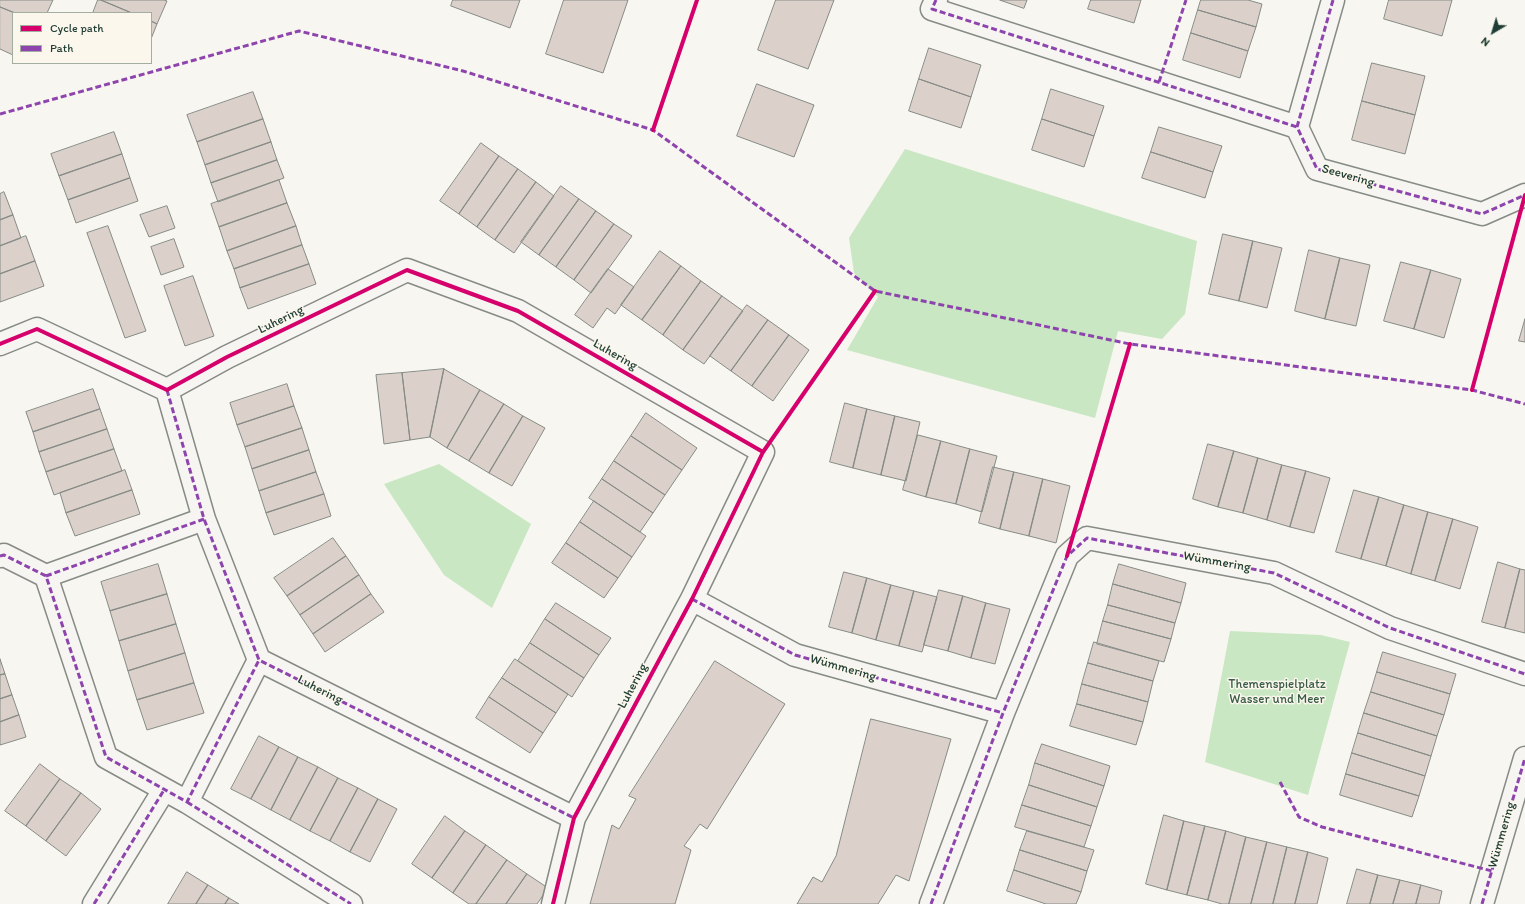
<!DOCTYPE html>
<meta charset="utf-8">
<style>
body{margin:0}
#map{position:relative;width:1525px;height:904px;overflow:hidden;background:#f8f6f0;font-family:Itim,sans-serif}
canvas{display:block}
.legend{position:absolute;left:12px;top:12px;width:140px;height:52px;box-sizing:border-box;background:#fbf7ec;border:1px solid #a3ada2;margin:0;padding:5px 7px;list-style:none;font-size:12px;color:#1f3d34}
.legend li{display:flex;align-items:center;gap:8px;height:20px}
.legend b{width:20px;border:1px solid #a3ada2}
.north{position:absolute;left:1473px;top:12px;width:40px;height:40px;-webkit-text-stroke:3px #fbf7ec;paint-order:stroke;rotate:218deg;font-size:11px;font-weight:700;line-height:16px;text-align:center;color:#1f3d34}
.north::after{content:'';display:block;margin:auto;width:14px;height:18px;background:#1f3d34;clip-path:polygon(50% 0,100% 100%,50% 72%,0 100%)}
</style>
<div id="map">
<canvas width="1525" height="904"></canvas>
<ul class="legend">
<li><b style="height:5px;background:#d6006c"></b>Cycle path</li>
<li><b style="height:5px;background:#8e44ad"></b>Path</li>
</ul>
<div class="north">N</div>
</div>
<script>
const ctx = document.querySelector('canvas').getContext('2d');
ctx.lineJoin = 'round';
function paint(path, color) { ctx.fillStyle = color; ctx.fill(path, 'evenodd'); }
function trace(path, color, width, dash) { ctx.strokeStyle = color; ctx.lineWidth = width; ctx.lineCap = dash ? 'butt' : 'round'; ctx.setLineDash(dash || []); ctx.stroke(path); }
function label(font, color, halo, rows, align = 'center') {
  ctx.font = font + ' Itim,sans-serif'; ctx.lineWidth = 3; ctx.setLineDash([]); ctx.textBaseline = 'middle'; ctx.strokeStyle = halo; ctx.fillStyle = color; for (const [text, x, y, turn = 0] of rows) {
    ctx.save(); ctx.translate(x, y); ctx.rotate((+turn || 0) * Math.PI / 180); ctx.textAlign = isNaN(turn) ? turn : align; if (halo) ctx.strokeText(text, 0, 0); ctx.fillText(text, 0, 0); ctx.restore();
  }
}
paint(new Path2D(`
 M905,149l292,92 -12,73 -23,25 -44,-8 -23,87 -248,-68 31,-53 -24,-24 -5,-35z
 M439,464l92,60 -39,84 -48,-33 -60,-91z
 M1230,631l91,4 29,7 -42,153 -103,-33z`), '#c9e7c3');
const building = new Path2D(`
 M0,0h53l-6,13h-32l-15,-6z
 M98,0h3l31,13h-39z
 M101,0h63l3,1 -10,23 -6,-3v-8h-19z
 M453,0h67l-10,28 -59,-22z
 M564,0h64l-25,73 -57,-19z
 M776,0h58l-26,69 -50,-19z
 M1000,0h27l-3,8z
 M1091,0h50l-7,23 -46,-14z
 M1201,0h47l14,4 -6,23 -58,-17z
 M1389,0h63l-10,36 -58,-17z
 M0,7l15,6h-2v42l-13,-6z
 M1198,10l58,17 -8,24 -57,-18z
 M151,21l6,3 -6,15z
 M1191,33l57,18 -8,27 -57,-18z
 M929,48l52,17 -10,32 -52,-18z
 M1372,63l53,13 -10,39 -53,-14z
 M919,79l52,18 -10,31 -52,-17z
 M757,84l57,21 -20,52 -57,-21z
 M1051,89l53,17 -10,30 -52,-17z
 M253,92l10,27 -66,23 -10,-27z
 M1362,101l53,14 -10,39 -53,-14z
 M263,119l8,23 -66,23 -8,-23z
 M1042,119l52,17 -10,31 -52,-17z
 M1159,127l63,19 -9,26 -62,-20z
 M114,132l8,22 -63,22 -8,-22z
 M271,142l6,18 -66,23 -6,-18z
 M481,143l18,13 -40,58 -19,-13z
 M1151,152l62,20 -8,26 -63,-20z
 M122,154l8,24 -62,22 -9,-24z
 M499,156l19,13 -41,58 -18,-13z
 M277,160l7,18 -66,24 -7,-19z
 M518,169l18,13 -41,58 -18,-13z
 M130,178l8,23 -62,22 -8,-23z
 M279,180l8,23 -68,24 -8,-23z
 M536,182l18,14 -40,57 -19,-13z
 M561,186l18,13 -40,56 -18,-13z
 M4,192l9,23 -13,5v-26z
 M579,199l17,12 -40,56 -17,-12z
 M287,203l9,23 -69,25 -8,-24z
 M167,206l8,22 -26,9 -9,-22z
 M596,211l18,13 -40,56 -18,-13z
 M13,215l8,23 -21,8v-26z
 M614,224l18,12 -41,57 -17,-13z
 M108,226l38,105 -21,7 -38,-105z
 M296,226l6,19 -68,24 -7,-18z
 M1223,234l30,7 -14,60 -30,-7z
 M26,236l9,25 -35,13v-28z
 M174,239l10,28 -23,8 -10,-28z
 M1253,241l29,7 -15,60 -28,-7z
 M302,245l7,19 -69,24 -6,-19z
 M1309,250l31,8 -15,61 -30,-8z
 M660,251l21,15 -39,54 -21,-15z
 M1340,258l30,7 -14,61 -31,-7z
 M35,261l9,25 -44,16v-28z
 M1401,262l30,8 -17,59 -30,-8z
 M309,264l7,20 -68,25 -8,-21z
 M681,266l20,15 -38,54 -21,-15z
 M608,269l26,18 -19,27 -8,-6 -14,20 -18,-13z
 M1431,270l30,9 -17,59 -30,-9z
 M193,276l21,60 -29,10 -21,-60z
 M701,281l21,15 -39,54 -20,-15z
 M722,296l21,15 -39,53 -21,-14z
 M747,305l21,15 -37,51 -21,-15z
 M1525,319v23l-6,-1z
 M768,320l21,15 -37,51 -21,-15z
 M789,335l20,15 -36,51 -21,-15z
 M444,369l-14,68 -20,3 -8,-67z
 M444,369l36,21 -33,58 -17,-11z
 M402,373l8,67 -26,4 -8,-69z
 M287,384l7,22 -57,19 -7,-22z
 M93,389l7,20 -67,23 -7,-20z
 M480,390l24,14 -35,57 -22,-13z
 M845,403l22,6 -14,59 -23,-6z
 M504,404l19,12 -34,57 -20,-12z
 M294,406l8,22 -57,19 -8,-22z
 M100,409l7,20 -68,23 -6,-20z
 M867,409l28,7 -14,59 -28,-7z
 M646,413l51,35 -15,22 -51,-34z
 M523,416l22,12 -33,58 -23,-13z
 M895,416l25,6 -14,59 -25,-6z
 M302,428l7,22 -57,19 -7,-22z
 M107,429l7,20 -68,23 -7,-20z
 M918,435l23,6 -15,56 -23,-7z
 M631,436l51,34 -17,25 -51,-34z
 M941,441l29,8 -14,55 -30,-7z
 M1208,444l26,7 -16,56 -25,-8z
 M114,449l8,22 -68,24 -8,-23z
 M970,449l27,7 -15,56 -26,-8z
 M309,450l7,22 -57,19 -7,-22z
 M1234,451l24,7 -15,55 -25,-6z
 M1258,458l24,7 -15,55 -24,-7z
 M614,461l51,34 -12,18 -51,-34z
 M1282,465l24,6 -16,56 -23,-7z
 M993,467l21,5 -14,57 -21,-6z
 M125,470l7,20 -66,23 -6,-20z
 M1306,471l24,7 -16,55 -24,-6z
 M316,472l8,22 -58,19 -7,-22z
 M1014,472l29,7 -14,57 -29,-7z
 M602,479l51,34 -13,19 -51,-34z
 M1043,479l27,7 -14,57 -27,-7z
 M132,490l8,24 -65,22 -9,-23z
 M1354,490l25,7 -18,62 -25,-7z
 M324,494l7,22 -57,19 -8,-22z
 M1379,497l25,8 -18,61 -25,-7z
 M594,501l52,35 -14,21 -52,-35z
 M1404,505l24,7 -17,62 -25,-8z
 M1428,512l25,7 -18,62 -24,-7z
 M1453,519l25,8 -18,62 -25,-8z
 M580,522l52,35 -14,21 -52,-35z
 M333,538l13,18 -59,40 -13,-18z
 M566,543l52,35 -14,20 -52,-35z
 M346,556l13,19 -59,40 -13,-19z
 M1498,562l22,7 -15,59 -23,-6z
 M158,564l9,30 -57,17 -9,-29z
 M1119,564l67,19 -5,20 -68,-19z
 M1520,569l5,1v63l-20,-5z
 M844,572l23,6 -15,55 -23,-6z
 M359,575l12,19 -58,40 -13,-19z
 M867,578l24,7 -15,55 -24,-7z
 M1113,584l68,19 -6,20 -67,-18z
 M891,585l23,6 -15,55 -23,-6z
 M939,590l24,6 -15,55 -24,-6z
 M914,591l23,6 -15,55 -23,-6z
 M167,594l9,30 -57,17 -9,-30z
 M371,594l13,18 -59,40 -12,-18z
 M963,596l23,7 -15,55 -23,-7z
 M556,603l55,35 -12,17 -54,-36z
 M986,603l24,6 -15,55 -24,-6z
 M1108,605l67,18 -4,16 -68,-18z
 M545,619l54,36 -15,23 -54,-35z
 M1103,621l68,18 -7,23 -67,-18z
 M176,624l9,29 -57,18 -9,-30z
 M1094,642l65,19 -6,20 -65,-18z
 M530,643l54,35 -12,19 -54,-36z
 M1383,652l73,22 -6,20 -73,-22z
 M185,653l9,30 -57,17 -9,-29z
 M0,659l5,15 -5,1z
 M515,659l53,35 -12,19 -54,-35z
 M715,661l70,43 -78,125 -7,-5 -16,22 7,4 -16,54h-85l22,-79 7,4 17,-30 -7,-3z
 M1088,663l65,18 -5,21 -66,-18z
 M1377,672l73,22 -6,21 -73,-23z
 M5,674l7,21 -12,4v-24z
 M502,678l54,35 -13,20 -54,-36z
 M194,683l10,30 -57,17 -10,-30z
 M1082,684l66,18 -5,20 -66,-18z
 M1371,692l73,23 -7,21 -73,-23z
 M12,695l7,20 -19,7v-23z
 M489,697l54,36 -13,20 -54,-35z
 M1077,704l66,18 -7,23 -66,-19z
 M1364,713l73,23 -6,20 -73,-23z
 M19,715l7,22 -26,8v-23z
 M871,719l80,20 -42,142 -13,-6 -18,29h-81l16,-27 9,5 14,-26z
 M1358,733l73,23 -6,20 -73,-23z
 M259,736l20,11 -28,52 -20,-10z
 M1042,744l68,22 -6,20 -69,-23z
 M279,747l19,10 -27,53 -20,-11z
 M1352,753l73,23 -6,20 -73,-22z
 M298,757l20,10 -28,53 -19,-10z
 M1035,763l69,23 -7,21 -68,-22z
 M40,764l20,15 -34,47 -21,-15z
 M318,767l20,11 -28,53 -20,-11z
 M1346,774l73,22 -7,21 -72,-22z
 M338,778l20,10 -28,53 -20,-10z
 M60,779l21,14 -35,48 -20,-15z
 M1029,785l68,22 -6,19 -69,-21z
 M358,788l20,11 -28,53 -20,-11z
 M81,793l20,16 -35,47 -20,-15z
 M378,799l19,10 -27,53 -20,-10z
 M1022,805l69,21 -7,21 -69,-20z
 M1164,815l20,6 -17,69 -21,-6z
 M445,816l20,15 -33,47 -20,-14z
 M1184,821l21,5 -18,69 -20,-5z
 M1205,826l21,5 -18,69 -21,-5z
 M465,831l21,14 -33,48 -21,-15z
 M1027,831l67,19 -7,21 -67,-21z
 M1226,831l20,6 -17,67h-7l-14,-4z
 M1246,837l21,5 -16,62h-22z
 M1267,842l20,5 -14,57h-22z
 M486,845l21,15 -31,44h-7l-16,-11z
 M1287,847l21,5 -13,52h-22z
 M1020,850l67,21 -6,21 -67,-22z
 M1308,852l20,6 -11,46h-22z
 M507,860l20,14 -21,30h-30z
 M1357,869l21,6 -8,29h-23z
 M1014,870l67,22 -5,12h-30l-39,-13z
 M187,872l21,13 -12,19h-28z
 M527,874l21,14 -11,16h-31z
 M1378,875l22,5 -7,24h-23z
 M1400,880l21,5 -5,19h-23z
 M208,885l21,13 -4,6h-29z
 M1421,885l21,6 -3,13h-23z
 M229,898l10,6h-14z`);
paint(building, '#dbd0ca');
trace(building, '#868b86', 1);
const minor = new Path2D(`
 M936,0l-4,9 365,118
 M1333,0l-36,127 20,42 165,45 43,-19
 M0,344l37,-15 130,61 60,-33 180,-87 111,41 245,141 -71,147 -118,219 -21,86
 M167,390l37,129 55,141 315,158
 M204,519l-158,57 60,181 81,45 72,-142
 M0,556l4,-1 42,21
 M692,599l103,56 208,58
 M187,802l164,102
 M94,904l70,-114
 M931,904l72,-191 64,-157 20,-18 187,35 116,55 135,46
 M1482,904l43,-146`);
trace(minor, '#868b86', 25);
trace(minor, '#f6f5f1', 22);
trace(new Path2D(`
 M936,0l-4,9 365,118
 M1333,0l-36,127 20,42 165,45 43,-19
 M1159,82l27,-82
 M0,114l299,-83 164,40 190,59 222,161 255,53 342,46 53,14
 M167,390l37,129 55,141 315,158
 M204,519l-158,57 60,181 81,45 72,-142
 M0,556l4,-1 42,21
 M692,599l103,56 208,58
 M1280,782l19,35 23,10 170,44
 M187,802l164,102
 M94,904l70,-114
 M931,904l72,-191 64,-157 20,-18 187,35 116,55 135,46
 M1482,904l43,-146`), '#8e44ad', 3, [6, 3]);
trace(new Path2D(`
 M653,130l44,-130
 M0,344l37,-15 130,61 60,-33 180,-87 111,41 245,141 -71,147 -118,219 -21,86
 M1472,390l53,-195
 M763,452l112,-161
 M1067,556l63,-212`), '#d6006c', 4);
label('13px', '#1f3d34', '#fbf7ec', [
 ["Seevering",1348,176,16],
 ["Luhering",281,320,-26],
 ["Luhering",615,355,30],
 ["Wümmering",1217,562,10],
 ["Wümmering",843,668,16],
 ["Luhering",633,686,-62],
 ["Luhering",320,690,27],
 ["Wümmering",1502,835,-74]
]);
label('13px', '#395c49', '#fbf7ec', [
 ["Themenspielplatz",1277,685],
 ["Wasser und Meer",1277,700]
]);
</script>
